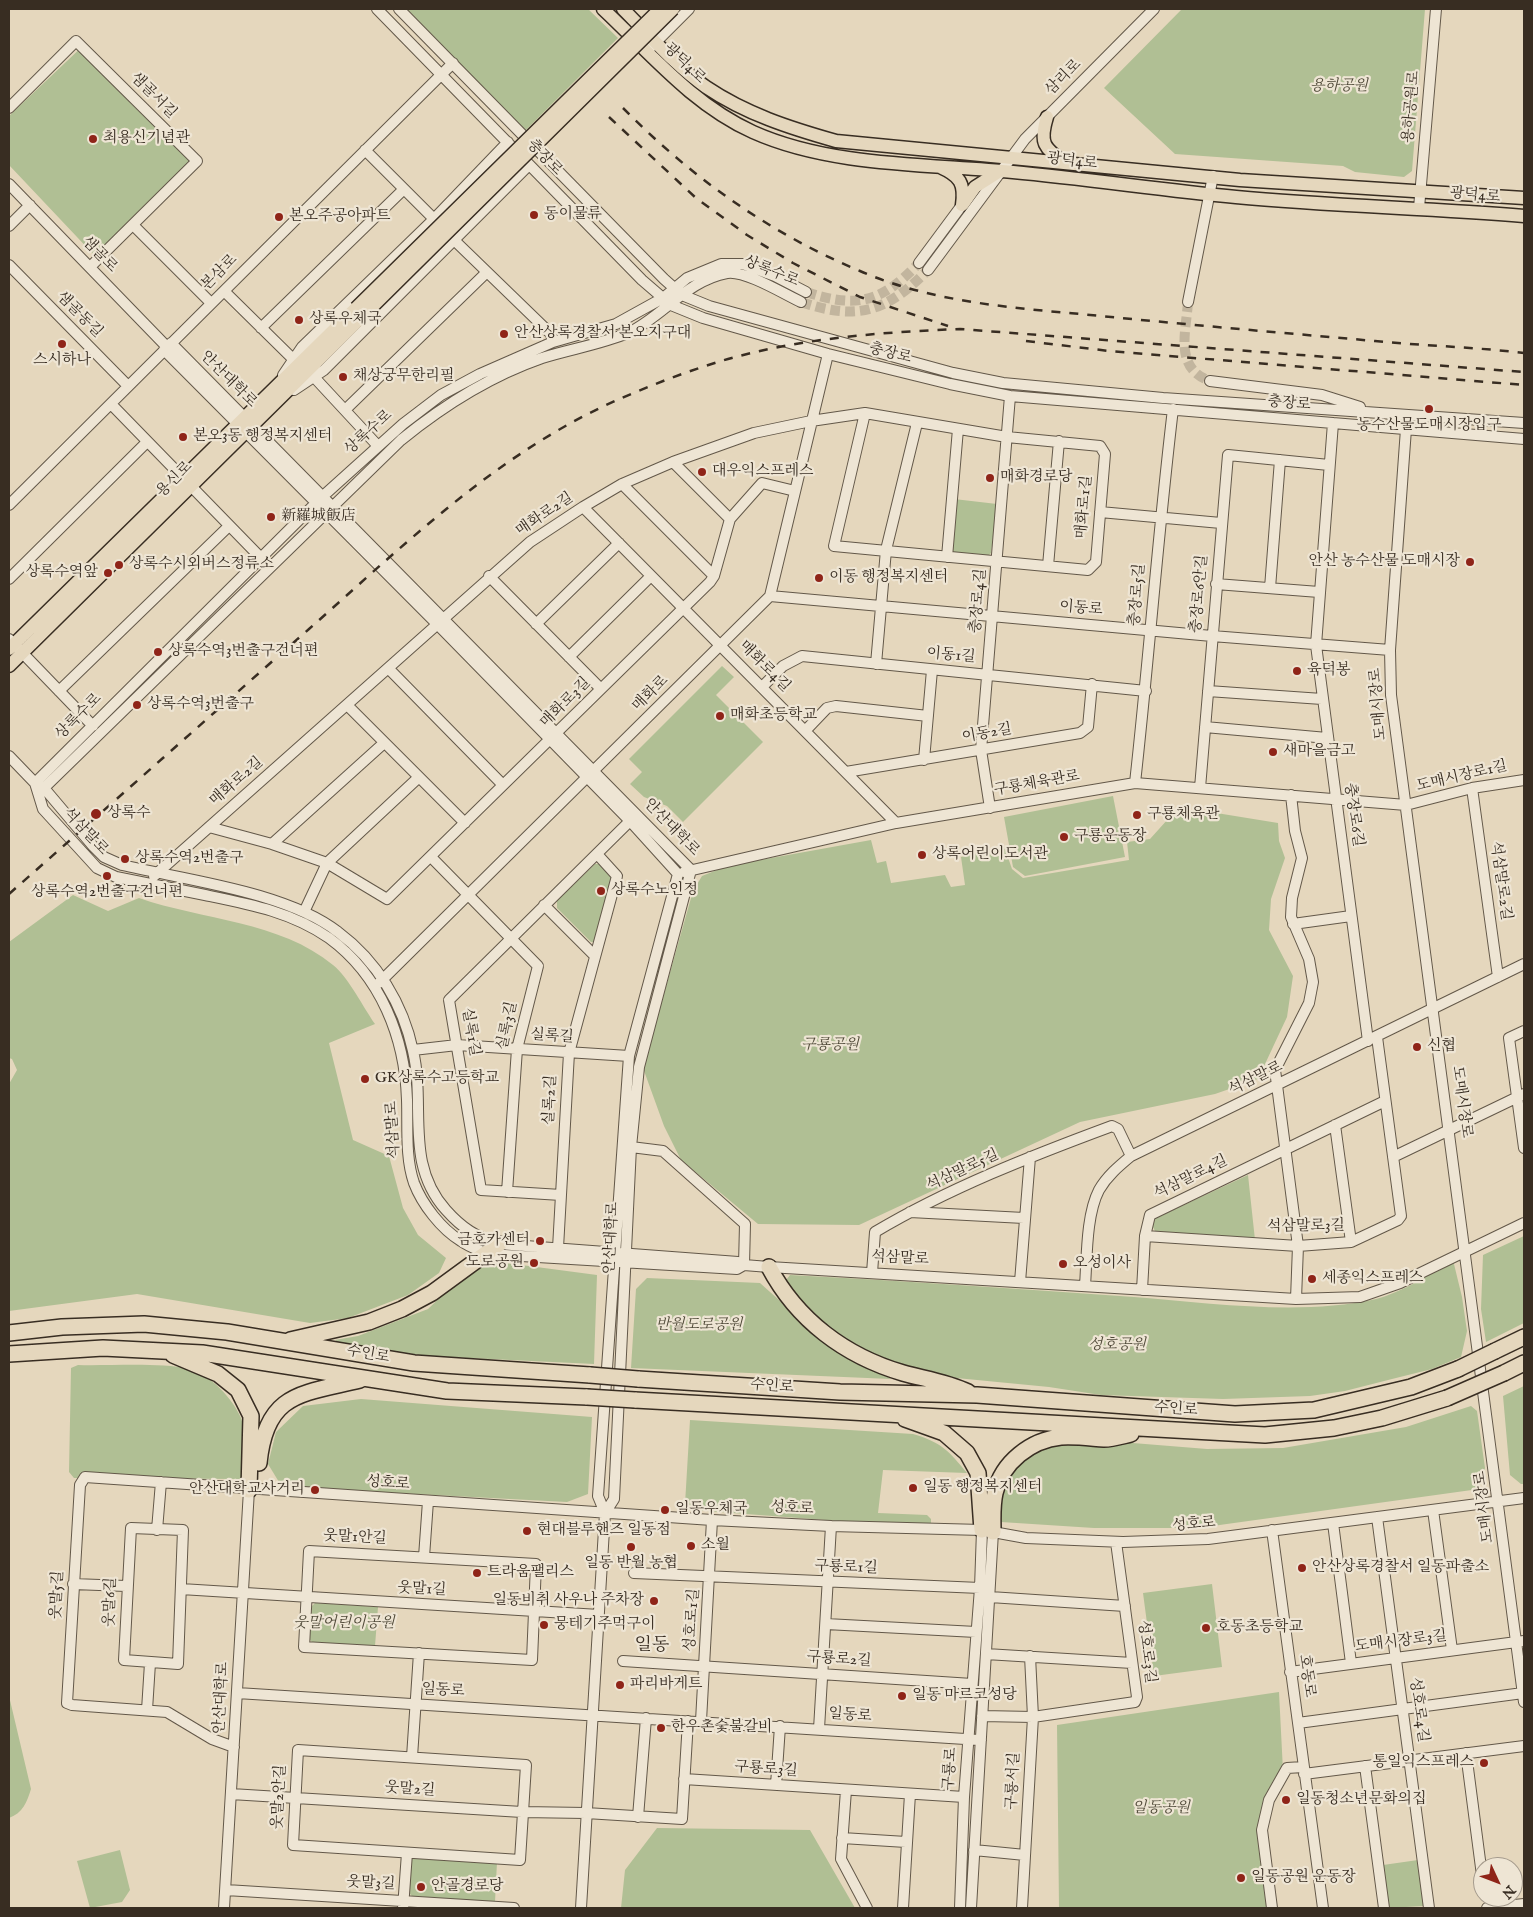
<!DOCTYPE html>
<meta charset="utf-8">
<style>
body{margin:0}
#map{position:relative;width:1533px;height:1917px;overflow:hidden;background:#e5d7bd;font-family:"IM FELL English",serif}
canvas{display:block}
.frame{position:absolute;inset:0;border:10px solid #382d22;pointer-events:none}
.north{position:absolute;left:1473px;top:1857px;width:50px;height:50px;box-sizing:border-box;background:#eee5d4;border:1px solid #a59b8d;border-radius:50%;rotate:133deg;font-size:14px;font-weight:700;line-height:20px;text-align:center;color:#382d22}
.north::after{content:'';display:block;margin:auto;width:18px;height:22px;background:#8f2418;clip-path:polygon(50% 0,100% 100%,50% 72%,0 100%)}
</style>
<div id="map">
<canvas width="1533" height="1917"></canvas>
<div class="frame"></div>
<div class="north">N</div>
</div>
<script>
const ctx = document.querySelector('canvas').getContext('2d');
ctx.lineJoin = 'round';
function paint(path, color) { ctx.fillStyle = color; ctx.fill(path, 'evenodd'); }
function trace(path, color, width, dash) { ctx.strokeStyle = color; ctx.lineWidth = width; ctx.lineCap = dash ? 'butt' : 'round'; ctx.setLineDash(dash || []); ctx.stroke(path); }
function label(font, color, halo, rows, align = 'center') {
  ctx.font = font + ' "IM FELL English","Noto Serif KR",serif'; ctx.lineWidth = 4.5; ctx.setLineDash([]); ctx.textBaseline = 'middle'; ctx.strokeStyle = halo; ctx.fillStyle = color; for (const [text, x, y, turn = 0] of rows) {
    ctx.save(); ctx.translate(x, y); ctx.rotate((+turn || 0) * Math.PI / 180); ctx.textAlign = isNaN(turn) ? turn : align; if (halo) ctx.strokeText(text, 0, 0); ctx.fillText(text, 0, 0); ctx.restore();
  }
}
paint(new Path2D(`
 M407,9h181l30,29 -93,93z
 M1182,9h243l-13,162 -8,6 -49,-5 -12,-6 -168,-12 -71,-66z
 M86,43l110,115 -102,97 -85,-90v-49z
 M954,499l43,5 -6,49 -3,3 -36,-4z
 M722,666l12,11 -18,18 47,47 -80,80 -16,-16 -23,-9 -14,-13 12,-12 -13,-13z
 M1113,796l12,61 -100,19 -12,-9 -9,-50z
 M1198,810l80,13 1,18 6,17 -14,41 -2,31 24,46 -6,41 -29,62 -43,15 -135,28 -221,103 -101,-1 -77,-64 -17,-34 -21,-58 50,-177 9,-15 25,-10 144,-26 6,23 9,-2 5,22 54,-8 6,12 14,-2 -4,-28 43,-11 8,23 11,9 106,-18 -2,-18 23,-3 18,-20z
 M595,864h6l11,12 -17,66h-4l-34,-34v-7z
 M73,895l35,16 31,-13c63,22 141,23 194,67 16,13 30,42 42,59l-46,19 24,97 36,16 14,52 15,27 28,23 -7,15 -31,22 -60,23 -38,5 -173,-29 -128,17v-227l8,-14 -5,-11 -3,-1v-116z
 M1248,1175l7,65 -100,-9 -3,-6 2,-6z
 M1524,1236v87l-38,19 -5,-33 2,-54z
 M1453,1260l9,37 5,34 -6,26 -29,12 -40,10 -47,12 -35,5 -87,3 -122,-4 -52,-8 -103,-10 -78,-21 -22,-10 -63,-62 7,-9c115,6 230,14 344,22 77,6 166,19 242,2 24,-6 56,-25 77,-39z
 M491,1261l106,14 -3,89 -167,-8 -86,-12 -6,-4 23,-4 70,-27 42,-40z
 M647,1278l113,5 67,60 64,36 -260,-11 5,-79z
 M78,1365c32,1 82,-3 111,4 21,5 44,30 52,49 6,17 1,43 0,61l-167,-1 -5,-6 2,-104z
 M1524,1386v98h-3l-11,-9 -7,-79z
 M361,1399l231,18 -4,77 -21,8 -285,-15 -14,-23 8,-32 27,-26z
 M1471,1406l6,5 8,57 -6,21 -281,39h-104l-93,-6 -7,-3 9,-40 35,-33 70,-5 99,8 76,-1 123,-21z
 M690,1420l223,14c28,8 36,17 54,39l-84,-3 -5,43 49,2 4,4v9l-238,-18 -8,-6z
 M1212,1584l10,83 -68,9 -11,-83z
 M315,1603l63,4 -3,39 -63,-4 -3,-3 3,-33z
 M1279,1692l4,79 -25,60 12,77h-211l-2,-183z
 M9,1696l22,93c-4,13 -8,24 -22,29z
 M657,1828l153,2 45,78h-234l4,-38z
 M120,1850l10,40 -8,12 -32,6 -13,-47z
 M414,1856l83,6 -2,40 -83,-6 -3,-3 2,-34z
 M1418,1860l6,46 -36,2 -5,-43z`), '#b0bf94');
trace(new Path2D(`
 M806,292c52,17 76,10 113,-29
 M801,302c57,19 85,10 127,-32
 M1188,302c-2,31 -14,66 22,79`), '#c2b59e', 10, [10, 5]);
const minor = new Path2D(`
 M377,9l265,271 29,25 32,13 125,36 122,30 60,12 514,43
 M399,9l265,270 18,16 27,11 244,67 50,10 160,15 361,25
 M651,47l38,-38
 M9,108l67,-67 121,120 -107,106
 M365,150l69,69
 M9,184l158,163
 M1419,208l17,-199
 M133,225l78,78
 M9,226l21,-21
 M454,240l97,94 2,8
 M919,263l43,-58
 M9,265l119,121
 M928,270l97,-131 129,-130
 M224,291l69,68
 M1188,302l25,-126
 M261,328l143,-139
 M171,343l520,527 -52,197 -8,80 -17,352 -9,14
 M164,350l274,275 192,196 48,53 -49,182 -31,440 7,17 -24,395
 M283,375l19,-28 132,-128 74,-77
 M314,377l64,69
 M1210,381l112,14 38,12
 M294,390l30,-20 205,-205
 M111,404l150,154
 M345,410l142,-138
 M1407,415l-17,235 1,45 133,1007
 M1333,423l-17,222 52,396
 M673,462l57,57
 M622,484l92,92
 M9,505l444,-442
 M583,507l313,316
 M1100,512l121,11
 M947,557l11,-128
 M1048,566l11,-125
 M489,576l112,113
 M9,579l138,-137
 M1216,584l103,8
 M1270,588l10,-128
 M770,596l442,40 178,14
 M536,624l83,-81
 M9,639l84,87
 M569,657l82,-81
 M876,664l10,-114 31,-127
 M389,669l114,116
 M763,686l20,-20 19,-10 344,35
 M59,691l170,-165
 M1208,691l114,8
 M347,705l118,118
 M1205,727l122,11
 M805,731l22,-23 9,-2 92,10
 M9,756l26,27 9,5 49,58 11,11 18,8c64,15 165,27 216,67 39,29 65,72 75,119 13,55 -9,112 33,159 16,18 30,27 53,34l239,18 6,3 25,2 527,32 64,-2 40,-14 124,-60
 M924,760l8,-90
 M846,772l234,-39 8,-6 4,-43
 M1135,783c14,-125 23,-250 38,-374
 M44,788l357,-348c43,-35 89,-64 141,-82 28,-9 61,-14 88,-26 34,-17 58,-52 97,-59 18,-3 57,21 74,29
 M1200,788l28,-333 101,10
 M1472,788l26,189
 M1291,795l4,36 7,27 -10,40 -1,19 18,42 4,23 -4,21 -34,67 23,176 -2,53
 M990,808l-9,-58 29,-354
 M209,827l63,17 55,19 60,36 323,-317 4,-6 16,-57 32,-36 33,8
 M272,844l112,-101
 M431,857l107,109 -21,83 -10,143
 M684,872l212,-49 239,-40 271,22 66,-17 52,-8
 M154,876l376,-334 53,-35 39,-23 51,-22 81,-29 57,-12 54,-8 142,24 93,9 5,8 -9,108 -8,8 -254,-24 31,-133
 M544,905l51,51
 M304,912l23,-49 91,-85
 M1293,924l58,-8
 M379,983l391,-387 58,-242
 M1524,1031l-15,7 15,110
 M413,1050l44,-5 172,11
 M1335,1125l16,117
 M631,1147l32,4 82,73 -1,41
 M1393,1157l131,-63
 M561,1195l-80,-5 -32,-190 185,-183
 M910,1212l114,6
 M1145,1236l153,10 53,-4 47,-22 3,-4 -24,-179
 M558,1248l11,-195 48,-177 -20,-22
 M744,1265l-7,4 -249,-15c-9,-4 -19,-7 -27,-13 -20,-12 -39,-37 -47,-58 -9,-26 -6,-56 -7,-83 -2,-62 -26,-124 -78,-162 -37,-26 -80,-34 -124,-43 -29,-6 -59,-12 -89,-18l-19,-9 -54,-59 -8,-26 287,-286 81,-73 38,-29 39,-21 73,-32 63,-18 47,-26 24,-20 34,-14h22l32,12 31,16
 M872,1273l3,-41c74,-44 156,-76 237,-106l6,3 13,27
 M1020,1282l10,-125
 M1085,1286c2,-28 1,-71 14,-96 8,-14 20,-24 32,-34l393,-192
 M1142,1290l3,-54 5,-21 235,-114
 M1433,1510l19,140
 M1377,1517l52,391
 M1333,1523l18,140
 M131,1528l52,2 -5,134 -54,-4z
 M157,1530l4,-48
 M1272,1530l51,378
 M309,1551l227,13 -4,96 -228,-13z
 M424,1557l4,-56
 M634,1573l346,15
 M73,1584l53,2
 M181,1589l418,26
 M990,1597l135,9
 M826,1624l150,8
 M986,1654l146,9
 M623,1661l349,23
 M1290,1672l234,-31
 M237,1693l744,47
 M147,1710l3,-47
 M982,1716l51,1 102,-15 2,-5 -21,-155
 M701,1721l11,-201
 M1298,1723l225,-30
 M819,1729l12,-203
 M234,1747l-22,-8 -45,-27 -95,-7 -5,-2 13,-218 5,-8 627,43 119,6 151,4 44,8 97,4 85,-3 316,-41
 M298,1750l228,15 -6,95 -227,-15z
 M1466,1753l17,130
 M412,1757l7,-104
 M1365,1766l19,142
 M1304,1774l220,-28
 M684,1779l280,18
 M776,1785l4,-59
 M846,1790l-5,69 26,49
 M231,1794l291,18 64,1 96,6 6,-98
 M638,1817l8,-99
 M842,1838l64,4
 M974,1850l51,5
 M226,1890l288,18
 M224,1908l25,-418
 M403,1908l4,-55
 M903,1908l7,-114
 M960,1908l4,-111 16,-209 2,-58
 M971,1908l22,-376
 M1022,1908l11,-191 -3,-61
 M1272,1908l-10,-78 7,-30 18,-32 16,-1
 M1487,1908l37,-4`);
const major = new Path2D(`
 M603,9c48,45 90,96 150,123 78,35 176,32 260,40 75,7 149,18 223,25 96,9 192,11 288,19
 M623,9c26,26 53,57 83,78 40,27 84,41 130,54l404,39 284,18
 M1047,117c-8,26 -3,31 18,46
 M940,167c20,9 25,16 22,38
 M963,204l12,-17 25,-16
 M9,649l347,-341
 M9,666l355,-351`);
const highway = new Path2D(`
 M769,1267c28,53 76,89 134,106 22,6 44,9 65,19
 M9,1333l53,-6 82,-3 83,8 187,31 176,12
 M290,1340l79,-18 33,-13 30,-16 67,-49
 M1495,1351l29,-14
 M9,1354l94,-6 99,5 245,38 140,6
 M173,1355l45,19 20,16 13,26 -2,74
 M1504,1373l20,-10
 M638,1379l202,13 137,3 258,19 79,-4 97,-23 47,-18
 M635,1400l630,35 69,-7 48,-10 65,-20
 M905,1419l39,14 23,20 11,20 4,57
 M259,1463c7,-71 43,-69 101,-83
 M993,1532c0,-13 -1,-26 2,-39 7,-31 36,-53 66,-56 14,-1 29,1 43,2 9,0 18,-3 27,-5`);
trace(minor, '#635849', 12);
trace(major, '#382d22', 15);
trace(highway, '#382d22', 18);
trace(minor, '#eee5d4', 10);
trace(major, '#e5d7bd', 12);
trace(highway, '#e5d7bd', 15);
trace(new Path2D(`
 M623,108c68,69 146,125 237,163 76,33 159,37 241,45 91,9 183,17 274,25 50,5 100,6 149,12
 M609,117l87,81 51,37 46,28 67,34 88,29
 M1026,341l83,10 415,34
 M9,894c100,-88 200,-177 300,-265 95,-84 189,-176 306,-228 36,-16 75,-31 113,-42 75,-21 155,-27 232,-30l564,43`), '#382d22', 2.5, [9, 9]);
const majorBridge = new Path2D(`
 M356,308l304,-299
 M364,315l309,-306`);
const highwayBridge = new Path2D(`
 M1458,1369l37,-18
 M590,1375l48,4
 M587,1397l48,3
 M1447,1398l57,-25`);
trace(majorBridge, '#382d22', 15, []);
trace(highwayBridge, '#382d22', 18, []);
trace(majorBridge, '#e5d7bd', 12);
trace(highwayBridge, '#e5d7bd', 15);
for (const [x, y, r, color] of [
 [93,139,5,"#8f2418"],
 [534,215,5,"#8f2418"],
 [279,217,5,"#8f2418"],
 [299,320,5,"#8f2418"],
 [504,334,5,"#8f2418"],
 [62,344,5,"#8f2418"],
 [343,377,5,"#8f2418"],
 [1429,409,5,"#8f2418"],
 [183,437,5,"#8f2418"],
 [702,472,5,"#8f2418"],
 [990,478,5,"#8f2418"],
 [271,517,5,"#8f2418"],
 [1470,562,5,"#8f2418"],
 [119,565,5,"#8f2418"],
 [108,573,5,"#8f2418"],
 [819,578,5,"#8f2418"],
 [158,652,5,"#8f2418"],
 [1297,671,5,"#8f2418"],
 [137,705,5,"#8f2418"],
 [720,716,5,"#8f2418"],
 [1273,752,5,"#8f2418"],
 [96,814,6,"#8f2418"],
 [1137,815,5,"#8f2418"],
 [1064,837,5,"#8f2418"],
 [922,855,5,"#8f2418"],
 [125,859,5,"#8f2418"],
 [107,876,5,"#8f2418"],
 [601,891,5,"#8f2418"],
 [1417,1047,5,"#8f2418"],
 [365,1079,5,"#8f2418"],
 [540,1241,5,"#8f2418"],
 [534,1263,5,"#8f2418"],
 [1063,1264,5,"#8f2418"],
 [1312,1279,5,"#8f2418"],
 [913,1488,5,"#8f2418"],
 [315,1490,5,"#8f2418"],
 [665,1510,5,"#8f2418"],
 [527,1531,5,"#8f2418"],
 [691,1546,5,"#8f2418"],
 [631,1547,5,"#8f2418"],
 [1302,1568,5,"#8f2418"],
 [477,1573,5,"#8f2418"],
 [654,1601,5,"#8f2418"],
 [544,1625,5,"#8f2418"],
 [1206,1628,5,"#8f2418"],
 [620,1685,5,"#8f2418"],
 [902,1696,5,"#8f2418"],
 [661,1728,5,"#8f2418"],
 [1484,1763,5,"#8f2418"],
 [1286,1800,5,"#8f2418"],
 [1241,1878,5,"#8f2418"],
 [421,1887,5,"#8f2418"]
]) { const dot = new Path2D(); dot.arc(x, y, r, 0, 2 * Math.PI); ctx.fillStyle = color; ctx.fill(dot); trace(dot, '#eee5d4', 2); }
label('15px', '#382d22', '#eee5d4', [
 ["광덕4로",684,64,44],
 ["삼리로",1064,78,-45],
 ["샘골서길",153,96,45],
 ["용하공원로",1412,107,-85],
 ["충장로",544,158,46],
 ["광덕4로",1072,162,7],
 ["광덕4로",1475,196,5],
 ["샘골로",99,255,46],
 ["상록수로",771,272,22],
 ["본삼로",220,273,-45],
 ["샘골동길",79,315,45],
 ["충장로",890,354,14],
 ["안산대학로",228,380,45],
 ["충장로",1289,404,5],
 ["상록수로",369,433,-42],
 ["용신로",175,480,-45],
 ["매화로1길",1085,507,-85],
 ["매화로2길",545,515,-34],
 ["충장로6안길",1200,594,-85],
 ["충장로5길",1138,595,-85],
 ["충장로4길",979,601,-85],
 ["이동로",1081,609,5],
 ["이동1길",951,656,5],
 ["매화로4길",764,667,45],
 ["매화로",651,694,-45],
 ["매화로3길",566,703,-45],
 ["도매시장로",1379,704,-95],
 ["상록수로",79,717,-45],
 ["이동2길",987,734,-10],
 ["도매시장로1길",1462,777,-13],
 ["매화로2길",237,782,-41],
 ["구룡체육관로",1037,784,-10],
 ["충장로6길",1353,815,82],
 ["안산대학로",671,828,46],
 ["석삼말로",85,832,47],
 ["석삼말로2길",1500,881,82],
 ["실록3길",508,1026,-78],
 ["실록1길",470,1032,80],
 ["실록길",552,1037,4],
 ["석삼말로",1256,1079,-26],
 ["실록2길",551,1100,-87],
 ["도매시장로",1461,1102,82],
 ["석삼말로",394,1130,-93],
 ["석삼말로5길",963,1171,-25],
 ["석삼말로4길",1191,1178,-26],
 ["석삼말로3길",1306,1227,-1],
 ["안산대학로",612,1238,-87],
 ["석삼말로",900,1259,3],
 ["수인로",368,1355,10],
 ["수인로",772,1387,4],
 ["수인로",1176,1410,4],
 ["성호로",388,1484,4],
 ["도매시장로",1485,1507,-97],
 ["성호로",792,1509,3],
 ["성호로",1194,1525,-5],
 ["웃말1안길",355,1538,3],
 ["구룡로1길",846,1568,2],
 ["웃말1길",422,1590,3],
 ["웃말5길",58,1595,-87],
 ["웃말6길",111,1602,-88],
 ["성호로1길",693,1620,-86],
 ["도매시장로3길",1401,1642,-7],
 ["성호로3길",1146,1652,83],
 ["구룡로2길",839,1660,4],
 ["호동로",1306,1676,82],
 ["일동로",443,1691,3],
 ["안산대학로",222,1698,-87],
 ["성호로4길",1418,1710,82],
 ["일동로",850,1716,4],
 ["구룡로",951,1769,-86],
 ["구룡로3길",766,1770,4],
 ["구룡서길",1014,1781,-87],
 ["웃말2길",410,1790,4],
 ["웃말2안길",280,1797,-87],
 ["웃말3길",371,1884,3]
]);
label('italic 15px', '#504a39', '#eee5d4', [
 ["용하공원",1339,87],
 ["구룡공원",830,1046],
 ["반월도로공원",699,1326],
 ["성호공원",1117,1346],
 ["웃말어린이공원",344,1624],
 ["일동공원",1161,1809]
]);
label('15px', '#382d22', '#eee5d4', [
 ["최용신기념관",103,139],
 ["동이물류",544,215],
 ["본오주공아파트",289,217],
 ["상록우체국",309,320],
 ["안산상록경찰서 본오지구대",514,334],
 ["스시하나",62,361,"center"],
 ["채상궁무한리필",353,377],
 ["농수산물도매시장입구",1429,426,"center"],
 ["본오3동 행정복지센터",193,437],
 ["대우익스프레스",712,472],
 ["매화경로당",1000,478],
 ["新羅城飯店",281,517],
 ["안산 농수산물 도매시장",1460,562,"right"],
 ["상록수시외버스정류소",129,565],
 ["상록수역앞",98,573,"right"],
 ["이동 행정복지센터",829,578],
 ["상록수역3번출구건너편",168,652],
 ["육덕봉",1307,671],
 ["상록수역3번출구",147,705],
 ["매화초등학교",730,716],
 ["새마을금고",1283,752],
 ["상록수",107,814],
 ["구룡체육관",1147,815],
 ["구룡운동장",1074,837],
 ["상록어린이도서관",932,855],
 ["상록수역2번출구",135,859],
 ["상록수노인정",611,891],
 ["상록수역2번출구건너편",107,893,"center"],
 ["신협",1427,1047],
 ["GK상록수고등학교",375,1079],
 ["금호카센터",530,1241,"right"],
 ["도로공원",524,1263,"right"],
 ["오성이사",1073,1264],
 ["세종익스프레스",1322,1279],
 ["일동 행정복지센터",923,1488],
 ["안산대학교사거리",305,1490,"right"],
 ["일동우체국",675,1510],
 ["현대블루핸즈 일동점",537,1531],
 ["소월",701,1546],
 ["일동 반월 농협",631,1564,"center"],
 ["안산상록경찰서 일동파출소",1312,1568],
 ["트라움팰리스",487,1573],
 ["일동비취 사우나 주차장",644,1601,"right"],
 ["뭉테기주먹구이",554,1625],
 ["호동초등학교",1216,1628],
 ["파리바게트",630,1685],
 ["일동 마르코성당",912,1696],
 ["한우촌숯불갈비",671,1728],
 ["통일익스프레스",1474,1763,"right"],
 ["일동청소년문화의집",1296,1800],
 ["일동공원 운동장",1251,1878],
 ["안골경로당",431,1887]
], 'left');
label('18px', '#382d22', '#eee5d4', [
 ["일동",652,1646]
]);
</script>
